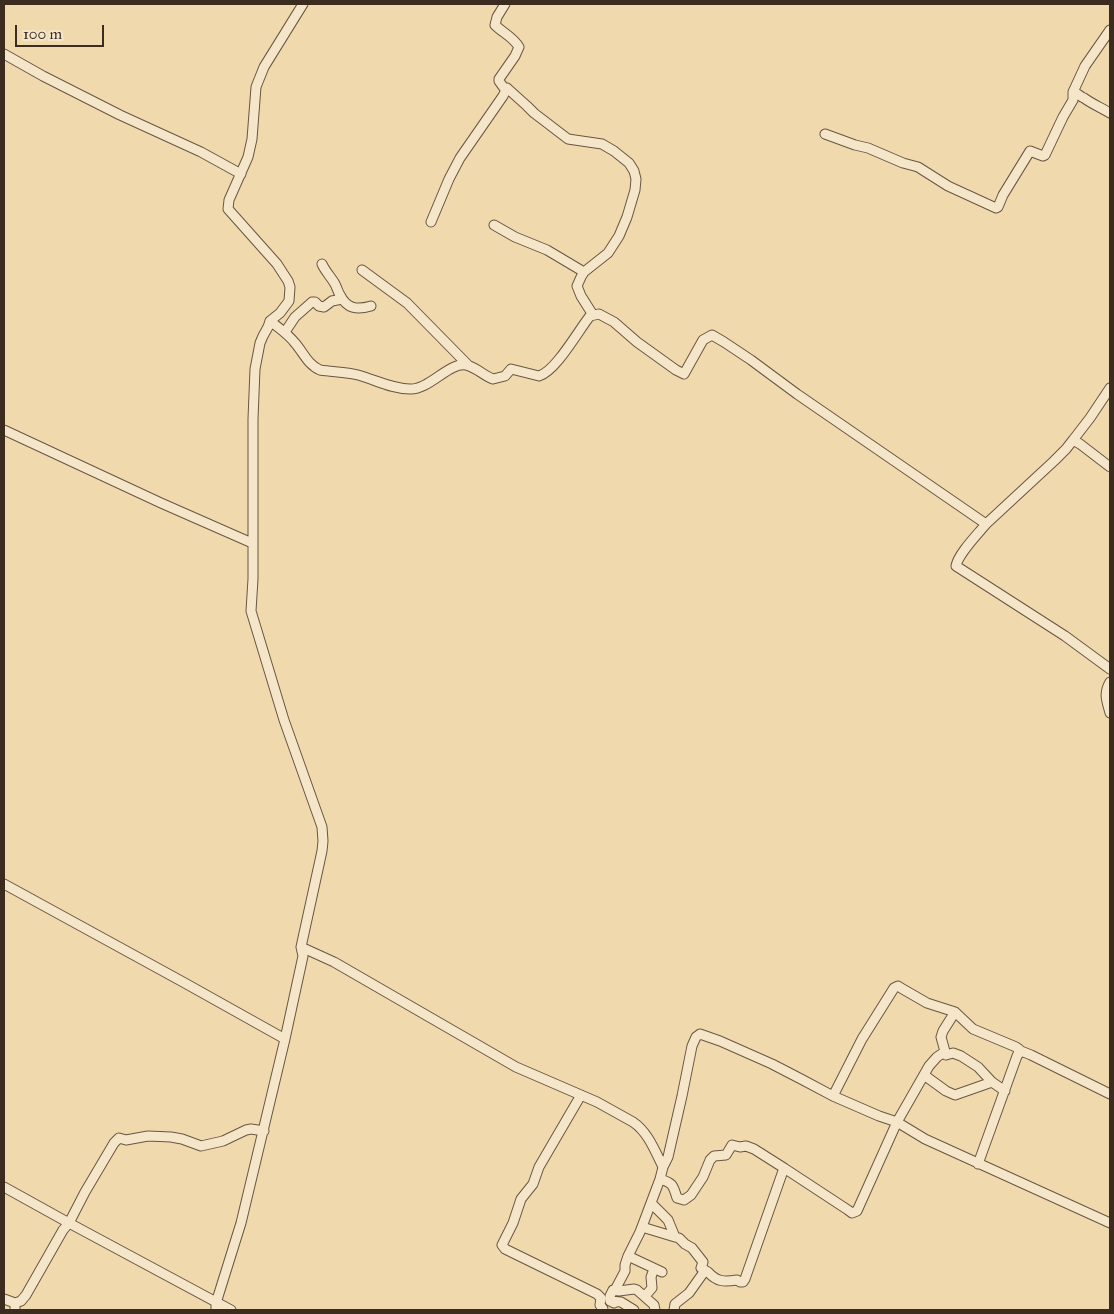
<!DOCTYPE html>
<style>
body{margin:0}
#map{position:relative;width:1114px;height:1314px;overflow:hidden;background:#f0d9ad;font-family:"IM FELL Great Primer",serif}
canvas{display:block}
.frame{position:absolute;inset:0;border:5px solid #3c2b1f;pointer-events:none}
.scale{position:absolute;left:15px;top:25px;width:89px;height:22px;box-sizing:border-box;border:2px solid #3c2b1f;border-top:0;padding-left:6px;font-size:15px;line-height:18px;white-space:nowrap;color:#3c2b1f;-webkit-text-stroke:4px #f5e6ca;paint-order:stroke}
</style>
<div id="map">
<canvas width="1114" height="1314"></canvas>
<div class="frame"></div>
<div class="scale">100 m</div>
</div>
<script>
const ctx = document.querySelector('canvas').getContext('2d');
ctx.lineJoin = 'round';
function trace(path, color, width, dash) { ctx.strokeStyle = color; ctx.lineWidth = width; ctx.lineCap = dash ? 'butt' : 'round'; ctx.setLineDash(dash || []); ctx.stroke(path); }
const minor = new Path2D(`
 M1110,30l-25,36 -12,26c5,1 6,4 11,6 8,6 18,10 26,15
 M4,54l39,22 77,39 81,37 40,22
 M507,88l20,18 7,7 34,26 34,5 12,7 15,12 5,8 2,8 -1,11 -8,27 -8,19 -11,17 -24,19 -3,5 -4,9 4,10 12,19
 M825,134l30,11 13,3 35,15 15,4 30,19 48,22 2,-1 5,-12 27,-44 13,5 2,-1 18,-38 10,-17v-8
 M431,222l18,-43 11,-21 43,-62 4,-8h-3l-5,-7v-2l16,-23 4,-9c-6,-10 -16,-14 -24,-22l2,-8 8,-13
 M494,225l21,12 32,13 37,22
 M322,264c3,7 9,13 13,20 2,4 3,8 5,11 7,14 17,15 31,11
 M362,270l45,33 61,62
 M270,321c9,7 18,13 25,22 8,9 13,22 25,27 13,2 26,2 38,5 18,5 34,14 52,14 19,1 39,-27 56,-24 10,2 18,11 27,14l12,-3 6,-7 28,7c17,-5 39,-45 51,-60l9,-2 15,8 23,20 39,28 8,4 19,-34 9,-5 12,7 27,18 46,34 189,130 68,-63 12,-12 7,-9 7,4 30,23
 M285,332l10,-15 17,-15h3l4,4 5,1 8,-6 10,-2
 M4,430l157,73 91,40
 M1073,440l17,-22 20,-30
 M986,524c-9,11 -28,30 -30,42l109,70 45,33
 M1110,682c-7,12 -3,19 0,31
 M4,884l179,98 102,57
 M301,947l33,15 182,105 81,35 36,20c15,10 22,29 30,45
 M946,1055l-5,-18 2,-6 12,-19 18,17 43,18 3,2 -1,5
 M924,1075l22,16 9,4 37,-13
 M581,1095l-42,72 -6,17 -12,15 -8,24 -11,22 3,4 92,45 4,4 -1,7 3,4
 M833,1096l29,-57 32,-51 4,-2 3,2 26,15 28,9
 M978,1164l39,-108 4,-5 10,4 79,39
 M660,1179c13,4 13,6 17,19l7,2 7,-5 12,-18 7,-17 4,-4 12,-1 6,-10 8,2 6,-1 8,3 30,19
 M4,1187l65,36 16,-31 29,-49 5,-5 7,2 22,-4 23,1 11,2 19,7 22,-5 23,-11 5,-1 13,2
 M651,1203l17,17 7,17 4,1 6,6 7,4 11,14 -2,6 7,4
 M642,1227l33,10
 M628,1256l34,16
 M619,1291l15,-2 3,1 17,15 1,5
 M645,1296l7,-8 -1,-11 3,-8
 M4,1299l11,4
 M610,1301v-5l3,-6 6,1 -3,-3 9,-17v-6l3,-9 12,-24 20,-53 3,-12 5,-10 14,-61 10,-50 4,-9 4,-3 20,7 52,23 29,15 32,17 46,20 18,6 28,17 185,84
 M614,1303l-4,-2 11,1 13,8
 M15,1310v-7l6,-2 5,-6 37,-65 6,-7 162,87
 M216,1310v-7l25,-80 44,-184 18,-83 -2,-9 21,-96 1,-10 -1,-14 -38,-107 -33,-109 2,-32v-160l2,-50 5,-26 3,-7 5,-9 2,-6 10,-8 9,-12 1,-14 -2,-6 -11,-17 -49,-55 1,-9 19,-43 4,-18 4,-52 8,-20 39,-63
 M674,1310l1,-6 14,-11 15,-21h4c9,10 16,10 29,8l3,2h3l2,-3 39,-111 64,42 4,3 5,-2 40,-89 32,-56 8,-9 6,-4 3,2 7,-2 8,3 17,11 14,15 13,9`);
trace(minor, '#695642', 11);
trace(minor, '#f5e6ca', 9);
</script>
